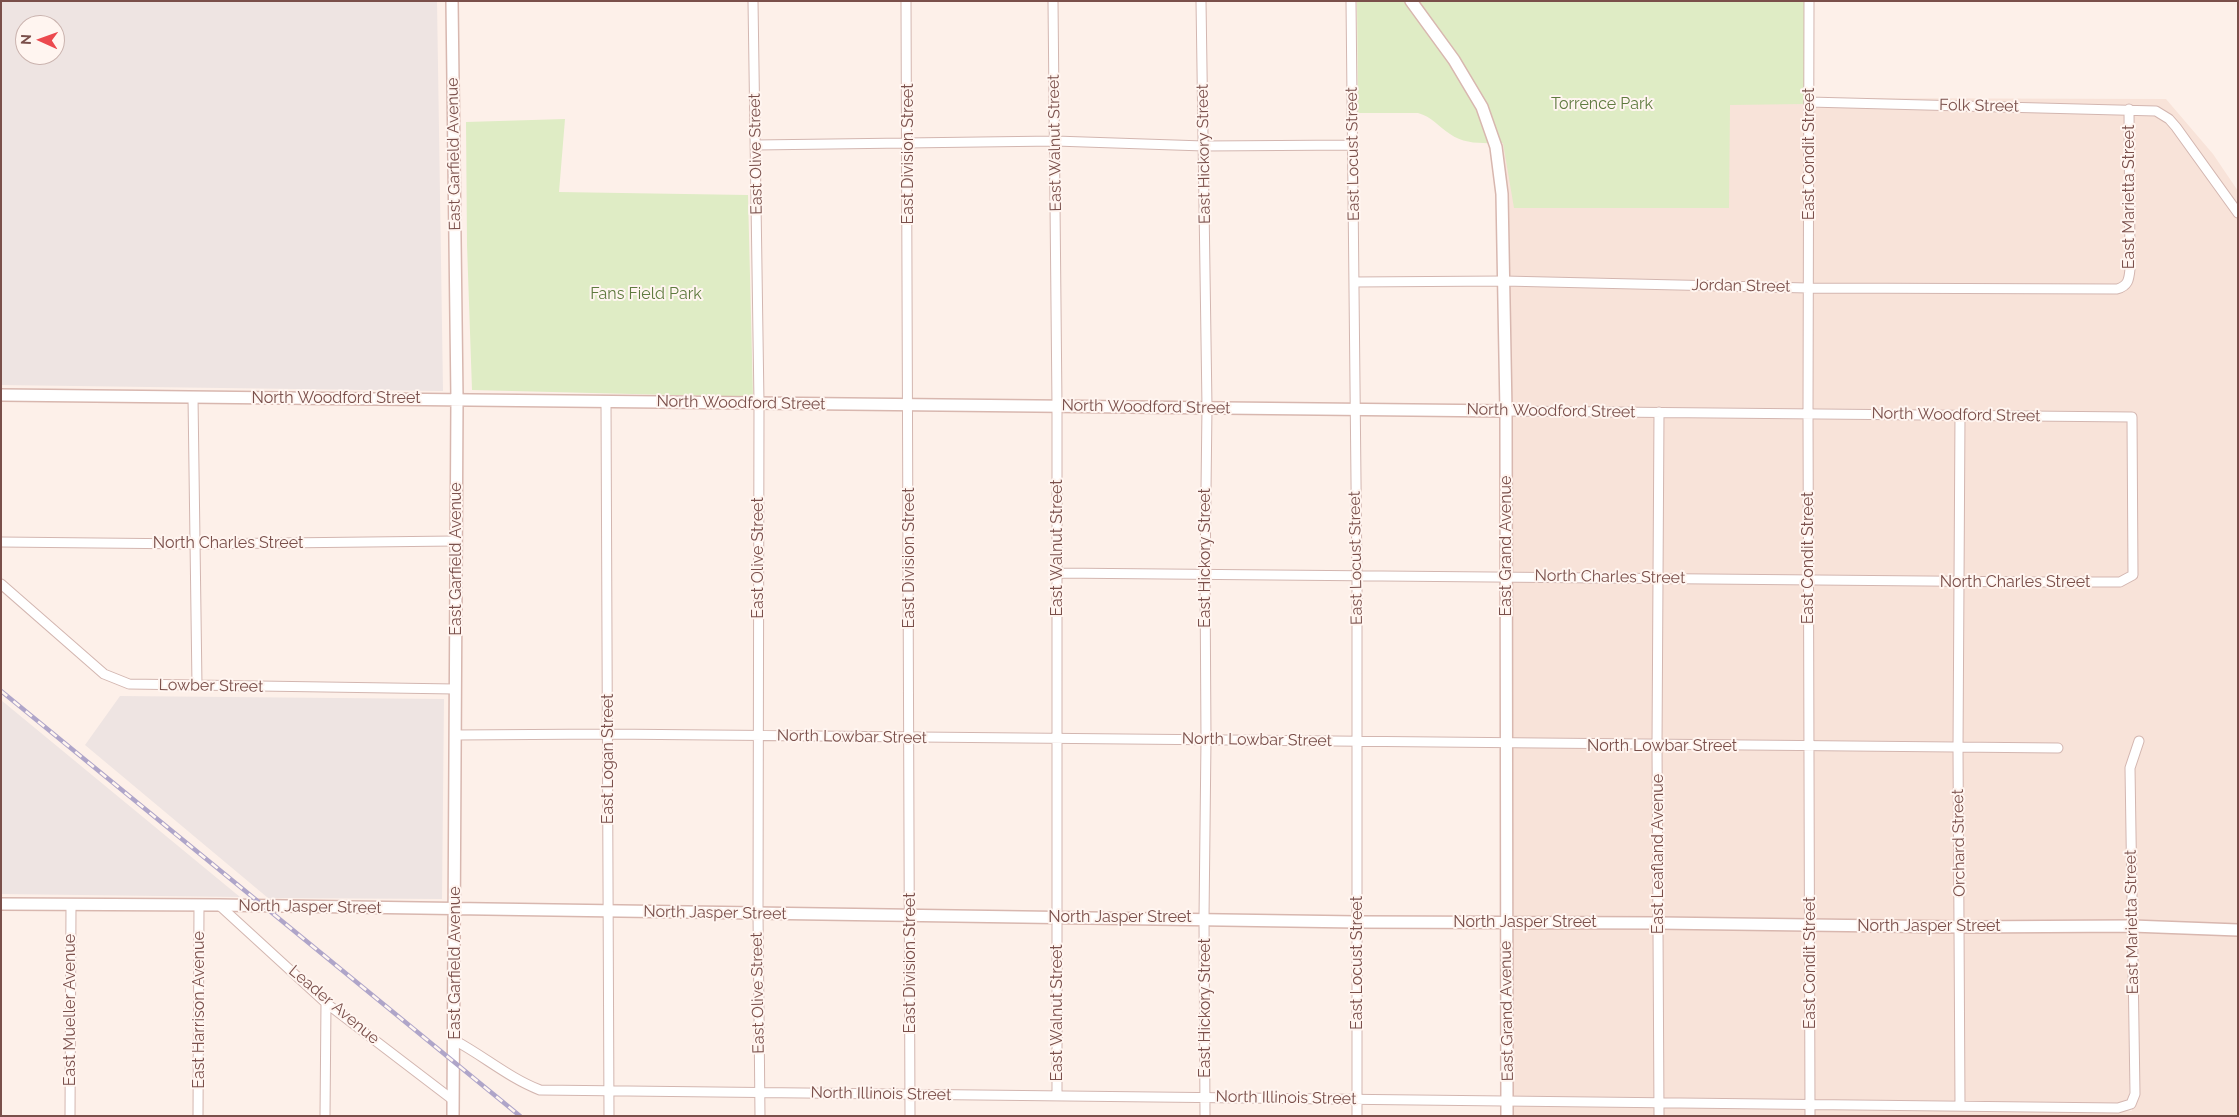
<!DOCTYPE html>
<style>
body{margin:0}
#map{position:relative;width:2239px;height:1117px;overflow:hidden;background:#fdf0e9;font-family:Raleway,sans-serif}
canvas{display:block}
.frame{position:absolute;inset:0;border:2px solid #7a4f4a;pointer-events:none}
.north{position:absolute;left:15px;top:15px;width:50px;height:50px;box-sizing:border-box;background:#fff5f0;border:1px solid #cab3ae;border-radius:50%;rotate:272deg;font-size:14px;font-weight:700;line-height:20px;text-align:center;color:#7a4f4a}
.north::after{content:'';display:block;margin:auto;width:18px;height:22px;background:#ec494e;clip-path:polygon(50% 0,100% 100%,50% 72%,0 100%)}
</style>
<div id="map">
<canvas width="2239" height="1117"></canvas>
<div class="frame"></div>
<div class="north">N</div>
</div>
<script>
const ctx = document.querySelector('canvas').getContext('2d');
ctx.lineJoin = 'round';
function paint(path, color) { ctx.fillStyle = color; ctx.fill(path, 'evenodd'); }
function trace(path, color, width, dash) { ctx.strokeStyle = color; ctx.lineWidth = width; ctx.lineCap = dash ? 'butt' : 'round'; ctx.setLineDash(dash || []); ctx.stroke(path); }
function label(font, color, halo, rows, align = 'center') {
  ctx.font = font + ' Raleway,sans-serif'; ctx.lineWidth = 4; ctx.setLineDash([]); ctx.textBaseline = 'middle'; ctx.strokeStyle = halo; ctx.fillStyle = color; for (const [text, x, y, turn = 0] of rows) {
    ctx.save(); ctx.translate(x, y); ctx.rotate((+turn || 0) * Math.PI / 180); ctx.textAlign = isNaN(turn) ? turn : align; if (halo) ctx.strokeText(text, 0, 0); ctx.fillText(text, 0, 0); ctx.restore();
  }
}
paint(new Path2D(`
 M1414,1h397l1,97 354,1 47,55 25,37v734l-107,-1 -2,183 -321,-5v14h-298l-11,-965z
 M2135,929l103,4v183h-425v-9l319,4z`), '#f8e3d9');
paint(new Path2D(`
 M1,1h436l6,390 -442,-6zM25,25h30v30h-30z
 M120,696l324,3 -2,200 -174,-1 -183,-153z
 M1,700l239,197 -239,-3z`), '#eee4e2');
paint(new Path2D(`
 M1357,1h447v103l-74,1 -1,103h-215l-11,-65c-18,0 -38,2 -53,-9 -12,-8 -18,-17 -32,-21h-60z
 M565,119l-6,73 189,3 5,202 -281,-7 -5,-145 -1,-123z`), '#dfecc5');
const street = new Path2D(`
 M753,1l6,402 -1,511 2,202
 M906,1l4,1115
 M1053,1l4,405v690
 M1201,1l6,406 -2,167 1,166 -2,178 1,198
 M1351,1l6,575v540
 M1809,1l-1,412 2,703
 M1809,102l347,9 13,8 7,8 62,86
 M756,145l299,-4 149,5 150,-1
 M1354,282l150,-1 304,7 309,1c11,-3 12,-9 13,-20l-1,-160
 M193,397l4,289
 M606,402l3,714
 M1960,415l-2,333 2,357
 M1,542l193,2 261,-3
 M1056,573l978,9h86l13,-7 -1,-158 -626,-6
 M1,584l103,90 25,10 326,5
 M456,735l152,-1 1450,14
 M219,905l107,98 127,97
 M454,1040c30,16 55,38 86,50l1578,18 13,-4 4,-10 -5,-326 9,-27
 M70,1116l1,-211
 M198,1116l1,-211
 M325,1116l1,-113
 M1659,1116l-2,-371 2,-333`);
const secondary = new Path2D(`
 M452,1l5,398 -4,717
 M1411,1l43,59 28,47 14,40 6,47 4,217 1,705
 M1,395l1505,16
 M1,904l218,1 1138,17 301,1 302,4 172,-1 106,4`);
trace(street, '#d3b6b0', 11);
trace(secondary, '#d8b7af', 14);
trace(street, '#fff', 9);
trace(secondary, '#fff', 11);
const rail = new Path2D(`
 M1,691l519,425`);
trace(rail, '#afa5c9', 4.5);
trace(rail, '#fff5f0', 2.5, [8]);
label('16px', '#5f7a3f', '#fff5f0', [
 ["Torrence Park",1602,104],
 ["Fans Field Park",646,294]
]);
label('16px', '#7a4f4a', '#fff5f0', [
 ["Folk Street",1979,106,1],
 ["East Walnut Street",1055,143,-91],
 ["East Garfield Avenue",454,154,-91],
 ["East Olive Street",756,154,-91],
 ["East Division Street",908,154,-90],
 ["East Hickory Street",1204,154,-91],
 ["East Locust Street",1353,154,-91],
 ["East Condit Street",1809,154,-90],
 ["East Marietta Street",2129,197,-90],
 ["Jordan Street",1741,286,1],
 ["North Woodford Street",336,398],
 ["North Woodford Street",741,403,1],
 ["North Woodford Street",1146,407,1],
 ["North Woodford Street",1551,411,1],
 ["North Woodford Street",1956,415,1],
 ["North Charles Street",228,543],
 ["East Grand Avenue",1506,546,-90],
 ["East Walnut Street",1057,548,-90],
 ["East Olive Street",758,558,-90],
 ["East Division Street",909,558,-90],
 ["East Hickory Street",1205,558,-90],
 ["East Locust Street",1356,558,-91],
 ["East Condit Street",1808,558,-90],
 ["East Garfield Avenue",456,559,-90],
 ["North Charles Street",1610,577,1],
 ["North Charles Street",2015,582],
 ["Lowber Street",211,686,1],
 ["North Lowbar Street",852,737,1],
 ["North Lowbar Street",1257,740,1],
 ["North Lowbar Street",1662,746],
 ["East Logan Street",608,759,-90],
 ["Orchard Street",1959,843,-91],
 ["East Leafland Avenue",1658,854,-90],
 ["North Jasper Street",310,907,1],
 ["North Jasper Street",715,913,1],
 ["North Jasper Street",1120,917],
 ["North Jasper Street",1525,922],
 ["East Marietta Street",2132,922,-91],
 ["North Jasper Street",1929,926],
 ["East Garfield Avenue",455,963,-90],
 ["East Division Street",910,963,-90],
 ["East Locust Street",1357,963,-90],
 ["East Condit Street",1810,963,-90],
 ["East Olive Street",758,993,-91],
 ["Leader Avenue",334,1005,40],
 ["East Hickory Street",1205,1008,-90],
 ["East Mueller Avenue",70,1010,-90],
 ["East Harrison Avenue",199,1010,-90],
 ["East Grand Avenue",1507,1011,-91],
 ["East Walnut Street",1057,1013,-90],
 ["North Illinois Street",881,1094,1],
 ["North Illinois Street",1286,1098,1]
]);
</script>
